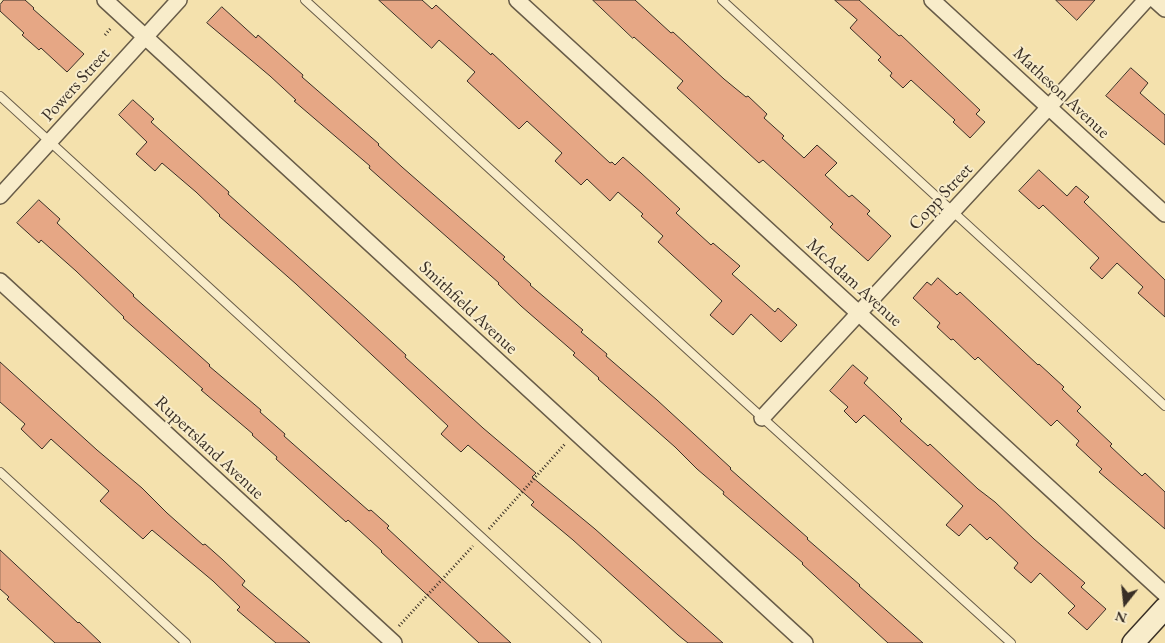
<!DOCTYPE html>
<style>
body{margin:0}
#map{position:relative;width:1165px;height:643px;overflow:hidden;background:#f4e1ad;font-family:"EB Garamond",serif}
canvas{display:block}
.north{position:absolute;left:1100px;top:578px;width:50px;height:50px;-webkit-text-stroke:4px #f8ecca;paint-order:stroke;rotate:196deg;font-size:14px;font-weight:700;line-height:20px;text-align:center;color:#392f26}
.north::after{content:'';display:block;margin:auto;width:18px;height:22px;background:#392f26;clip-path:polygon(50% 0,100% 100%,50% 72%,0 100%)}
</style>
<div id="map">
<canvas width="1165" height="643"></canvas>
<div class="north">N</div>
</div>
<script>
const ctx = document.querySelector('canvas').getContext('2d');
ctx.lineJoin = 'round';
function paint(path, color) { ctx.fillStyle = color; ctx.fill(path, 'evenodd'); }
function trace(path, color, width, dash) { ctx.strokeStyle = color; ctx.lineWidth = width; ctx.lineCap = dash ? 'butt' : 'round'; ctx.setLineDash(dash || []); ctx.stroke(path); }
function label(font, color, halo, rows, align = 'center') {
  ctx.font = font + ' "EB Garamond",serif'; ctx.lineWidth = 4; ctx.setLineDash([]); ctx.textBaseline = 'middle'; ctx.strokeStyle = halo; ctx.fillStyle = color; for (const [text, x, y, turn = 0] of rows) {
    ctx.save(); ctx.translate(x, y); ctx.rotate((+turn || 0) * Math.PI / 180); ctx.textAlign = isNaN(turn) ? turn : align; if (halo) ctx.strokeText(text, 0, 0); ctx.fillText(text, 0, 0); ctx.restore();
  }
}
const building = new Path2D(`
 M4,0h21l9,8 -1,1 51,45 -17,18 -26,-24 -2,2 -17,-15 2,-2 -24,-22v-6z
 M379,0h43l10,9 4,-4 55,50 1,-2 118,110 2,-1 3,3 8,-8 18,16 39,36 -4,4 35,32 2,-2 27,23 -8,8 43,38 3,-4 19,17 -16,17 -30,-28 -18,21 -23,-20 12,-14 -64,-59 5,-6 -22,-20 2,-2 -25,-22 -8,9 -23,-22 -6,6 -26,-24 7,-8 -35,-32 -8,8 -52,-48 8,-9 -36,-32 -7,8z
 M593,0h42l36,33 2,-1 51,47 22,18 2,-1 19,18 -3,4 20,18 -2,2 22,20 13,-13 20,18 -12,12 24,22 3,-2 18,16 -3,3 24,22 -23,25 -38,-34 3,-3 -28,-26 -42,-38 -4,3 -82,-75 6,-7 -49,-44 -1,1z
 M835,0h24l40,36 2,-1 79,75 -4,4 9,8 -15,16 -17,-16 2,-2 -44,-40 -8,8 -13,-12 2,-3 -14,-13 3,-3 -31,-29 7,-8z
 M1056,0h39l-18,20z
 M222,7l34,31 2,-3 45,40 -1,2 77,67 -1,1 24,22 103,90 -2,2 28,25 -1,1 53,45 -2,2 26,22 -1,2 51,44 74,68 -1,1 78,69 -1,1 53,46 -1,1 64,57h-35l-86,-79 1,-1 -80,-69 1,-2 -27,-23 -22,-22 -77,-68 1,-1 -26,-23 2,-2 -54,-47 -23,-22 1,-1 -103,-91 -27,-24 1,-2 -76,-65 2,-1 -26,-24 -63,-53z
 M1131,68l17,15 -8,10 25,22v30l-59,-49z
 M133,100l21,19 -3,3 78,70 -1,2 128,115 50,46 -1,2 78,71 53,45 -4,4 63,52 128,114h-35l-10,-8 -105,-95 -42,-35 3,-3 -40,-35 -26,-22 -7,7 -20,-18 7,-8 -152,-142 -77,-68 1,-1 -24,-23 -34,-29 -7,8 -19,-17 11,-12 -28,-27z
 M1039,170l28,26 9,-10 13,11 -5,5 81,78v37l-27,-24 5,-6 -26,-24 -15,16 -12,-11 9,-10 -56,-53 -4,4 -20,-18z
 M39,200l21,19 -3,4 77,72 -1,1 77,69 -1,1 52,44 -1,2 25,22 -1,2 85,75 2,-1 18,16 -2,2 124,115h-32l-98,-91 1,-1 -34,-31 -2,2 -70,-63 1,-2 -25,-22 1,-1 -52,-44 2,-1 -80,-71 1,-1 -48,-46 -35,-31 -2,3 -22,-20z
 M938,278l19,17 3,-3 78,73 1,-1 25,23 -2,2 19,18 -4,4 35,33 -2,2 32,30 3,-3 20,19v37l-66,-57 3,-3 -26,-24 3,-4 -22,-21 -6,6 -73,-69 -3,3 -22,-21 -2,1 -14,-13 3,-4 -27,-25 14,-16 4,3z
 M0,362l97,88 45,38 25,25 36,32 2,-1 18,16 22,21 -3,4 68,58h-34l-39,-33 3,-3 -27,-26 -61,-51 -9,9 -43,-38 9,-10 -58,-52 -9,10 -21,-20 4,-5 -25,-22z
 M853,365l15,13 -4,5 31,29 7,7 -2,2 28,25 2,-2 48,45 17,13 39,37 51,44 -4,4 25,22 -19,21 -19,-17 7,-7 -35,-33 -9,10 -17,-15 4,-5 -28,-26 -3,3 -17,-16 -11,12 -13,-11 17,-19 -99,-91 -8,8 -12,-12 4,-4 -18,-16z
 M0,550l78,73 1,-1 22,21h-46l-48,-44 2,-2 -9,-8z`);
paint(building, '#e6a785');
trace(building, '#392f26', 1);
const lane = new Path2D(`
 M305,0l440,402 266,241
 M722,0l443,406
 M0,96l597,547
 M0,472l186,171`);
const street = new Path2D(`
 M105,0l700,643
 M517,0l648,594
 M932,0l233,214
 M1155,0l10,9
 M0,196l179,-196
 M0,281l394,362
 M762,418l287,-311 97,-107`);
const secondary = new Path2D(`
 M1133,643l32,-35`);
trace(lane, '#685c48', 10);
trace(street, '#685c48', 18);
trace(secondary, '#392f26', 24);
trace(new Path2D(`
 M105,35l6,-7
 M489,529l76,-85
 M399,626l74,-80`), '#392f26', 3, [1, 2.5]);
trace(lane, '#f8ecca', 8);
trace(street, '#f8ecca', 15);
trace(secondary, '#f8ecca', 21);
label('18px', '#392f26', '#f8ecca', [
 ["Powers Street",76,85,-48],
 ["Matheson Avenue",1061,93,43],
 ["Copp Street",941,197,-47],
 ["McAdam Avenue",854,283,42],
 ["Smithfield Avenue",468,308,43],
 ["Rupertsland Avenue",209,448,43]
]);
</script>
